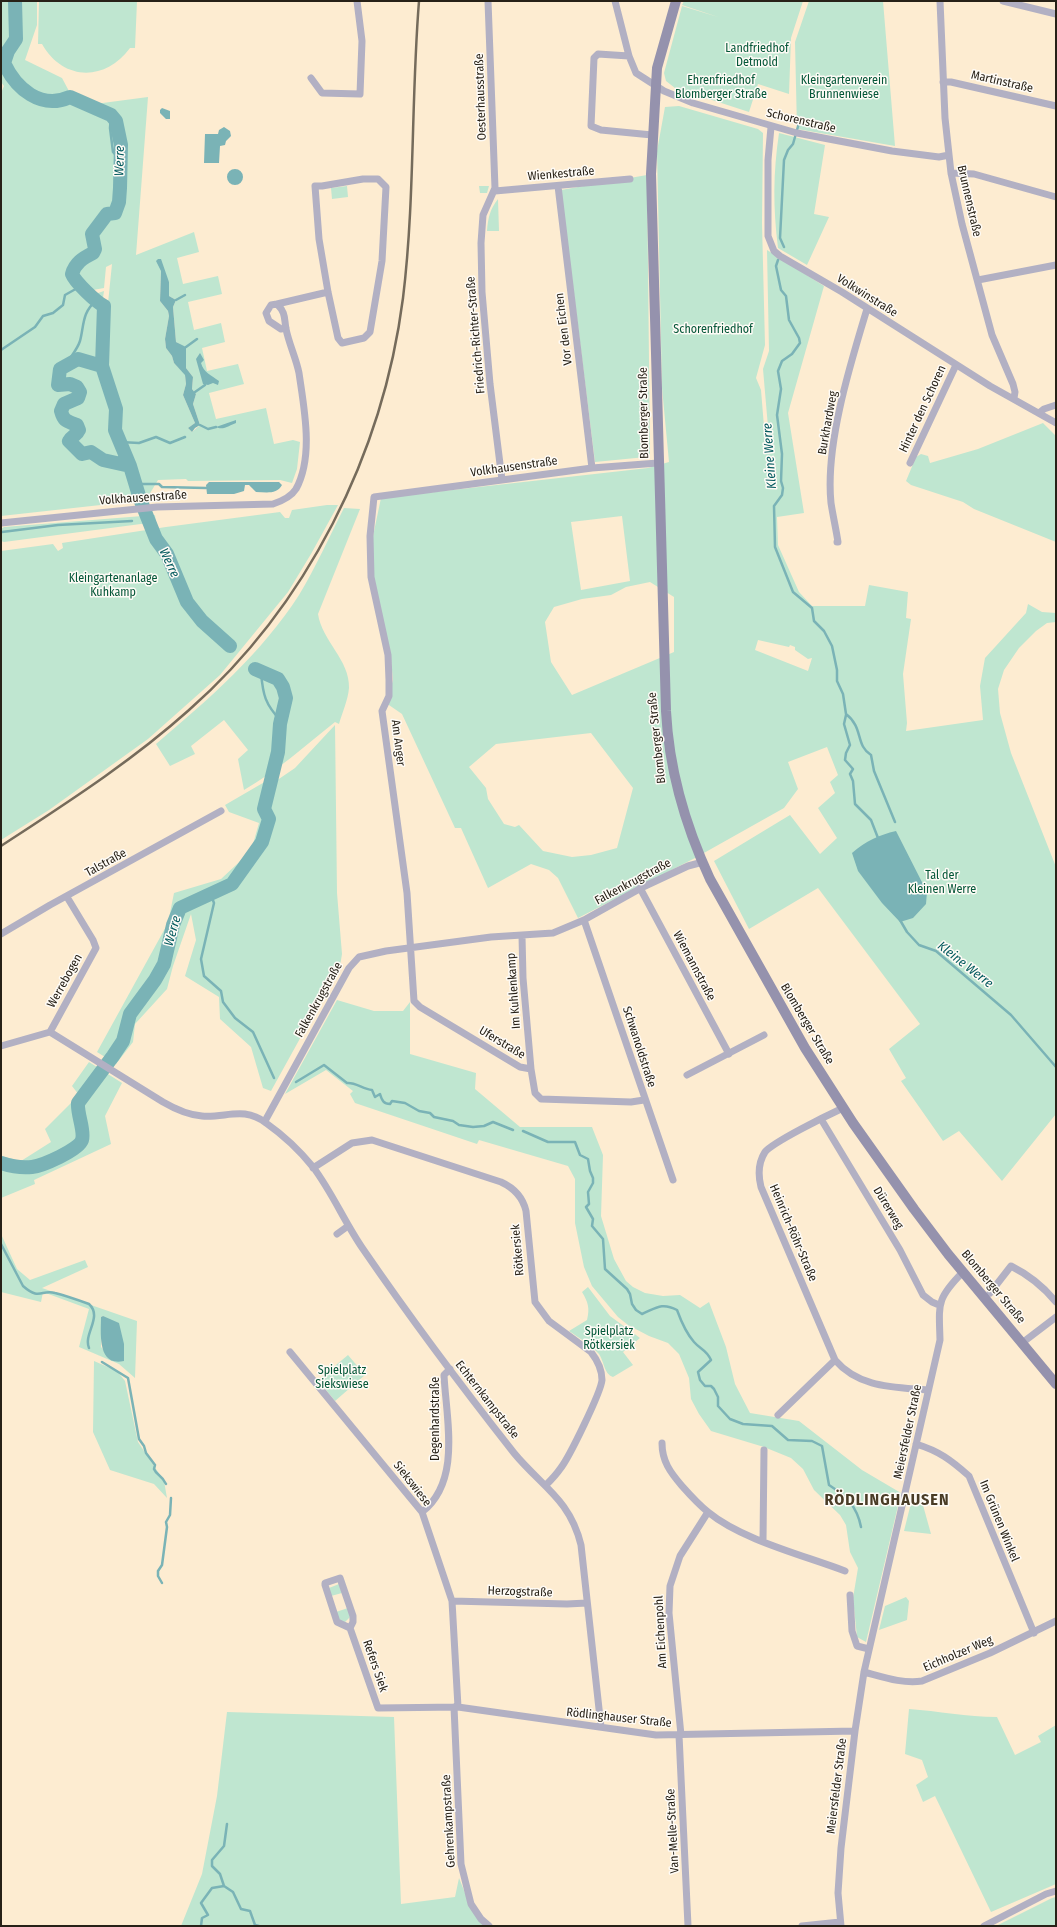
<!DOCTYPE html>
<meta charset="utf-8">
<style>
body{margin:0}
#map{position:relative;width:1057px;height:1927px;overflow:hidden;background:#fdecd1;font-family:"Fira Sans Condensed",sans-serif}
canvas{display:block}
.frame{position:absolute;inset:0;border:2px solid #272117;pointer-events:none}
</style>
<div id="map">
<canvas width="1057" height="1927"></canvas>
<div class="frame"></div>
</div>
<script>
const ctx = document.querySelector('canvas').getContext('2d');
ctx.lineJoin = 'round';
function paint(path, color) { ctx.fillStyle = color; ctx.fill(path, 'evenodd'); }
function trace(path, color, width, dash) { ctx.strokeStyle = color; ctx.lineWidth = width; ctx.lineCap = dash ? 'butt' : 'round'; ctx.setLineDash(dash || []); ctx.stroke(path); }
function label(font, color, halo, rows, align = 'center') {
  ctx.font = font + ' "Fira Sans Condensed",sans-serif'; ctx.lineWidth = 3; ctx.setLineDash([]); ctx.textBaseline = 'middle'; ctx.strokeStyle = halo; ctx.fillStyle = color; for (const [text, x, y, turn = 0] of rows) {
    ctx.save(); ctx.translate(x, y); ctx.rotate((+turn || 0) * Math.PI / 180); ctx.textAlign = isNaN(turn) ? turn : align; if (halo) ctx.strokeText(text, 0, 0); ctx.fillText(text, 0, 0); ctx.restore();
  }
}
paint(new Path2D(`
 M1,1h36v24l-12,35 37,18 8,15 25,11 53,-7 -12,158 58,-23 5,20 -22,6 6,26 35,-8 4,18 -34,8 6,28 27,-7 4,19 -23,6 5,23 31,-7 6,20 -35,9 7,26 50,-11 8,36 19,-4 7,2 -3,27 -5,14 -12,-3 -92,1 -2,-2 -28,1 -12,20 -145,16v-423l3,-7 -3,-4zM112,264l-5,49 -6,-2 3,-20 -9,3 -2,-4 11,-2 2,-21zM161,271l8,11v14l7,4 -3,7 3,35 10,6v20l7,9 -1,12 4,5 -3,10 7,21 -8,7 -4,-4 7,-5 -12,-28 3,-11 -1,-10 -11,-11 -2,-7 -6,-8 -1,-9 4,-23 -1,-5 -8,-10zM104,345l6,44c-12,-10 -13,-27 -13,-42z
 M39,1h98l-2,47h-5c-25,34 -67,33 -88,-4h-4z
 M684,1h119l-12,37 -2,56 -31,-10 -9,28 -74,-24 -9,-7 -2,-8 18,-67 36,11 -36,-12z
 M809,1h74l12,145 -98,-17 -2,-87z
 M679,106l79,23 5,4 -1,90 3,122 -9,33 5,12 5,61 4,-1 -7,-81 6,-18 -2,-101 57,36 -36,127 16,100 -27,4 1,28 21,47 13,14h53l4,-21 39,7 -2,26 5,1 -8,55 4,49 -1,8 77,-11 -3,-34 5,-28 41,-45 2,-9 14,8 14,1v9l-9,1 -11,8 -17,17 -15,22 -6,19 2,24 11,40 45,114v247l-54,67 -43,-50 -16,10 -42,-60 5,-3 -17,-29 31,-25 -102,-136 -69,41 -35,-68 76,-46 30,39 17,-16 -19,-30 17,-15 -5,-11 8,-7 -11,-28 -39,15 10,27 -14,19 -89,50 -117,60 -20,-40 -9,-8 -18,-6 -43,24 -27,-60h-6l-53,-114 -16,-11 7,-23 -2,-20 -18,-84v-40l8,-38 267,-30 21,-6 -7,-74 -5,-237 8,-44zM622,516l8,65 -49,9 -10,-68zM650,582l24,15v55l-102,43 -21,-33 -6,-40 9,-15 28,-8 29,-4 15,-8zM758,640l31,7 1,-2 5,2v3l13,9 4,-1 -4,13 -53,-21zM591,733l42,55 -16,60 -26,7 -19,2 -29,-6 -24,-26 -4,2 -11,-3 -16,-25 -2,-11 -17,-21 27,-23z
 M779,133l46,12 -11,69 15,3 -22,48 -29,-17c-5,-41 -5,-74 1,-115z
 M647,175l3,279 -4,3 -51,5 -34,-272z
 M347,186l1,11 -16,2 -1,-11z
 M479,186h10l-2,7h-7z
 M498,199l1,32h-12c1,-13 3,-22 11,-32z
 M1043,423l13,13v106l-82,-33 -11,-7 -52,-17 -5,-4 10,-24 5,-3 7,2 2,7 48,-14z
 M327,505h11l-27,49 -23,38 -68,83 -72,64 -99,71 -48,30v-289l52,-7 5,7 5,-3 -1,-5 104,-16 114,-15 5,6h4l3,-8z
 M344,508l16,1 -42,105c4,27 32,46 31,74 -1,12 -7,25 -10,36l-4,-2c-30,24 -58,49 -91,68l-6,-31 10,-9 -24,-30 -33,26 4,8 -25,12 -14,-22c53,-45 105,-90 143,-149 17,-28 30,-58 45,-87z
 M155,515l1,7 -152,20 -3,-1v-12l3,-2z
 M335,725l2,168 5,61 -2,12 -69,125 -8,-3 -12,-41 -31,-28 -1,-22 -34,-21 11,-36 -5,-26 -18,52 -6,23 -32,35 -2,18 -17,22 -19,-12 71,-129 6,-30 47,-14 30,-28 8,-28 -30,-11 -4,-7 43,-25 -10,34 9,-12 6,-19 22,-15z
 M337,1000l37,11h29l7,-9v52l66,19 -1,16 45,38h72l11,28 -2,61 13,43 12,22 7,6 12,6 18,3 17,-1 20,13 9,-6 17,45 9,37 15,29 49,8 63,49 39,23 -35,149 -9,-5 -4,-39 5,-30 -8,-16 -4,-27 -6,-10 -26,-25 -11,-21 -12,-11 -27,-11 -53,-16 -12,-17 -8,-15 -2,-21 -10,-24 -11,-11 -19,-7 -21,-11 -10,-8 -26,-31 -8,-19 -9,-44v-44l-7,-13 -89,-26 -2,4 -122,-41 -5,-9 3,-3 -27,-21 -41,24z
 M89,1062l33,21 -17,33 6,28 -77,36 1,4 -34,14v-42l20,5 30,-19 -6,-13 34,-34 -7,-9z
 M1,1234l16,35 13,11 55,-20 3,7 -46,21 95,33 -2,57 -16,-14 -40,-17 10,-38 -46,-17 -2,10 -40,-10 1,-15 -1,-1zM103,1316l20,45 -10,-1 -12,-13v-30z
 M588,1287l22,29 30,22 -17,14 10,13 -20,12c-9,-3 -9,-16 -14,-23 -9,-10 -20,-16 -30,-23l18,-11c3,-12 1,-18 -5,-28z
 M348,1355l17,20 -30,26 -17,-21z
 M94,1361l23,10 8,10 13,61 26,39 3,17 -13,-14 -44,-14 -17,-38z
 M913,1495l8,3 10,36 -27,-3z
 M339,1584l3,9 -11,3 -2,-8z
 M906,1597l3,4 -2,19 -28,10 6,-24z
 M348,1608l2,9 -5,5 -5,-1 -4,-9z
 M909,1709c29,2 58,8 88,8l18,38 26,-13 -3,-6 18,-11v159l-65,28 -56,-116 -12,6 -7,-17 12,-8 -6,-17 -17,-6z
 M227,1712l167,5 7,187 54,-7 4,-19 8,20 17,28h-303l21,-52 15,-78z
 M1056,1897v29h-60l56,-28z`), '#bfe6d0');
paint(new Path2D(`
 M162,108l8,3v8h-4l-6,-6v-3z
 M224,127l6,4 1,5 -5,5 -1,4 -5,1 -1,17h-15l1,-29h13l1,-4z
 M227 177a8 8 0 1 1 16 0a8 8 0 1 1-16 0Z
 M158,259h3l8,23v14l7,4 -3,7 3,35 10,5v21l7,9 -1,12 4,5 -3,10 7,21 -5,3 -3,4 -4,-4 7,-5 -12,-28 3,-11 -1,-9 -11,-12 -2,-7 -6,-8 -1,-9 4,-23 -1,-5 -8,-10 1,-30 -5,-10z
 M200,353l4,7 -3,3c3,10 10,12 18,18l-1,4 -5,-2 -5,2 -5,-1 -7,-25z
 M236,420v3c-6,2 -13,8 -20,4z
 M209,482h70l3,3c-5,10 -17,7 -26,7l-7,-7h-4l-1,6 -10,3h-27l-1,-9z
 M896,831l31,61 -1,12 -13,14 -13,4 -18,-19 -24,-32 -6,-18c14,-12 27,-18 44,-22z
 M103,1316l16,7 5,21v17c-27,6 -23,-28 -23,-44z`), '#7ab3b6');
trace(new Path2D(`
 M111,115l-1,13 3,24 7,8
 M784,247l-4,-9 4,-78 4,-10 5,-6 6,-21
 M778,260l-2,6 5,24 5,6 3,24 10,18 1,5 -8,11 -10,7 -4,10 3,18 -4,26 5,39 -1,27 2,7 -1,7 -8,11 1,41 18,45 19,16 2,13 10,10 8,15 5,24v11l6,13 3,20c18,14 9,31 25,41l3,16 21,51
 M176,300l9,-5
 M186,347l11,-8
 M1,350l34,-23 8,-11 10,-3 10,-8 2,-10 16,-9
 M67,363c4,-7 10,-13 13,-22 4,-15 2,-29 16,-40
 M195,392l10,-7
 M200,425l8,4 8,-2
 M120,442l19,1 17,-6 14,6 15,-6
 M135,484h24l3,3 44,1
 M2,532l56,-7 74,-4
 M261,673c2,22 4,31 20,48
 M846,715l-2,9 6,21 -4,8 -1,7 8,9 -3,5 3,7 2,23 16,16 7,18
 M211,895l3,8 -13,56 3,17 17,15 2,11 12,16 18,14 21,46
 M900,920l7,12 12,13 17,6 75,64 45,52
 M296,1082l28,-17 23,18c8,-1 16,6 25,7l3,7 5,-3c2,7 4,10 10,10l2,-3 13,2 14,8 11,2 4,4 19,4 6,4 14,2 11,-1 9,-4 20,8
 M523,1131l25,11h27l5,13 8,4 2,12 3,7v5l-5,9 1,12 -3,3 7,12 -1,7 11,13 2,30 22,20 3,5 2,10 4,6 6,4c14,-6 20,-12 35,-4 4,11 9,23 17,32 6,7 13,8 17,18l-13,12 2,8 5,6h6l3,3 4,8v9l12,13 13,5 29,2 16,14 24,1 10,5 7,39c17,11 28,21 32,42
 M1,1244l22,42c17,15 18,3 32,7 12,3 23,7 34,11 14,13 -6,30 0,44
 M102,1362l26,16 11,61 5,7 2,7 9,12 -1,4c3,7 7,5 12,15
 M162,1583l-4,-7v-5l4,-6 5,-38 -1,-5 4,-7 1,-17
 M227,1824l-3,22 -12,14v6l8,8 4,12 9,6 8,17 9,2 5,14 4,1
 M201,1926l1,-8 6,-3 -7,-12 11,-15 12,-2`), '#7ab3b6', 2.5);
trace(new Path2D(`
 M15,1l1,38 -8,12 -4,12c12,26 37,47 66,34l41,18 5,6 5,24 -1,43 -1,14 -4,11 -8,1 -15,20 3,15 -2,4c-10,5 -18,10 -21,21 3,8 24,28 32,32l-2,60 14,43 -1,21 15,36 10,33 16,40 11,15 20,48 15,19 28,25
 M102,366l-24,-7 -18,10 -2,16 12,-1 7,3 3,5 -2,6 -14,6 -3,7c3,11 6,10 16,14l2,5c-2,5 -7,6 -10,11l13,13 9,-2 12,8 27,6
 M1,1163c9,3 22,5 31,4 10,-1 47,-17 50,-27 3,-9 -5,-26 -4,-37l35,-47 10,-15 7,-27 25,-34 9,-16 9,-39 7,-17 52,-24 30,-42 7,-23 -5,-10 14,-57 2,-28 6,-26 -3,-11 -5,-8 -23,-10`), '#7ab3b6', 14);
trace(new Path2D(`
 M488,1l7,187 -12,27 -2,28 1,49 8,92 12,96
 M615,1l14,55 7,17 28,18 29,12 104,30 95,18 47,6 10,-2
 M940,1l5,117 6,55 11,51 30,111 21,49 2,8 -1,6
 M1003,1l53,13
 M629,56l-31,-2 -4,4 -3,68 10,4 51,5
 M311,78l11,15 38,1 2,-53 -5,-40
 M943,82h8l105,24
 M771,127l-3,33v76l6,15 6,5 62,36 148,94 66,37
 M951,173l23,1 82,23
 M363,179h15l8,8 -4,74 -12,71 -6,6 -22,5 -4,-5 -10,-46 -9,-53 -4,-53h7z
 M558,186l34,282
 M495,191l135,-12
 M978,280l78,-15
 M277,304l51,-12
 M1039,413l5,-4 12,-4
 M910,463l46,-98
 M1,523l156,-16 116,-3c9,-3 18,-7 23,-15 18,-33 8,-81 3,-116 -3,-15 -10,-29 -13,-44 -2,-11 0,-16 -9,-25l-6,1 -5,8 3,8 12,8 5,-1
 M837,542h1c-2,-13 -5,-26 -7,-39 -6,-58 19,-138 36,-194
 M640,888l89,166
 M584,920l89,260
 M1,934l49,-29 171,-94
 M522,936l1,42 8,91
 M50,1032l113,70c12,7 25,13 39,14 24,2 42,-10 64,7 17,12 34,28 47,44 19,25 32,56 50,82 48,70 99,138 151,204 27,33 56,46 67,92l20,182
 M1,1046l49,-14 46,-84 -3,-8 -26,-43
 M687,1075l77,-40
 M644,1100l-13,2 -90,-3 -6,-6 -4,-24 -11,-2 -100,-60 -6,-6 -7,-108 -25,-182 7,-15v-16l-1,-25 -17,-78 -1,-41 4,-39 218,-29 66,-5
 M843,1108c-15,7 -70,34 -78,44 -7,11 -7,23 -4,35l74,173c24,28 59,27 92,30
 M821,1119l79,131 23,45 9,7 7,3
 M265,1121l84,-153 10,-11 27,-6 105,-14 62,-4 31,-13 59,-33 45,-21 15,-4
 M313,1168l39,-25 20,-3 129,42c13,6 22,16 25,29l9,91 14,19 42,31c7,9 11,17 11,28 -1,12 -33,78 -42,89 -4,6 -9,11 -14,16
 M337,1234l11,-8
 M990,1293l21,-27c18,9 32,20 45,36
 M1022,1343l34,-26
 M290,1352l132,160 30,89 6,106
 M778,1415l57,-55
 M662,1443c0,18 8,29 20,43 8,9 16,18 26,26 34,28 95,43 137,59
 M916,1444c23,7 35,16 53,32l65,157
 M422,1512c40,-31 24,-94 22,-137l6,-6
 M763,1541l1,-91
 M340,1578l13,38v6l-3,6 -13,-6 -12,-37v-2z
 M850,1595l2,36 5,15 12,3
 M452,1601l115,3 20,-1
 M350,1628l28,80 80,-1 198,28 199,-4
 M864,1672c19,5 39,12 58,9l68,-28 66,-32
 M454,1707l7,157 10,40 10,15 8,7
 M679,1735l9,191
 M681,1735l-12,-122 1,-27 10,-30 28,-44
 M802,1926l38,-4
 M841,1926l-3,-33 3,-45 14,-117 9,-59 76,-332c-1,-36 -4,-41 23,-68
 M984,1926l62,-32 10,-3`), '#b2b0c3', 7);
trace(new Path2D(`
 M676,1l-19,67 -6,106 15,537c3,59 19,114 44,168l95,169 48,75 61,86 34,45 108,130`), '#9592ad', 10);
trace(new Path2D(`
 M1,846c64,-42 130,-84 188,-136 118,-104 194,-256 214,-412 12,-98 8,-198 16,-297`), '#756b5b', 2.5);
label('12px', '#035637', '#fefbf6', [
 ["Landfriedhof",757,49],
 ["Detmold",757,63],
 ["Ehrenfriedhof",721,81],
 ["Blomberger Straße",721,95],
 ["Kleingartenverein",844,81],
 ["Brunnenwiese",844,95],
 ["Schorenfriedhof",713,330],
 ["Kleingartenanlage",113,579],
 ["Kuhkamp",113,593],
 ["Tal der",942,876],
 ["Kleinen Werre",942,890],
 ["Spielplatz",609,1332],
 ["Rötkersiek",609,1346],
 ["Spielplatz",342,1371],
 ["Siekswiese",342,1385]
]);
label('12px', '#272117', '#fefbf6', [
 ["Martinstraße",1002,82,13],
 ["Oesterhausstraße",481,97,-92],
 ["Schorenstraße",801,121,13],
 ["Wienkestraße",561,174,-5],
 ["Brunnenstraße",969,201,77],
 ["Volkwinstraße",867,296,32],
 ["Vor den Eichen",564,329,-97],
 ["Friedrich-Richter-Straße",476,335,-95],
 ["Hinter den Schoren",923,409,-65],
 ["Blomberger Straße",644,413,-91],
 ["Burkhardweg",828,423,-80],
 ["Volkhausenstraße",514,467,-8],
 ["Volkhausenstraße",143,498,-4],
 ["Blomberger Straße",657,738,-96],
 ["Am Anger",398,743,83],
 ["Talstraße",106,863,-29],
 ["Falkenkrugstraße",633,882,-28],
 ["Wiemannstraße",694,966,62],
 ["Werrebogen",65,981,-61],
 ["Im Kuhlenkamp",514,991,-94],
 ["Falkenkrugstraße",319,1000,-61],
 ["Blomberger Straße",807,1024,59],
 ["Uferstraße",502,1043,31],
 ["Schwanoldstraße",639,1047,72],
 ["Dürerweg",888,1208,59],
 ["Heinrich-Röhr-Straße",793,1233,67],
 ["Rötkersiek",518,1250,-95],
 ["Blomberger Straße",993,1287,50],
 ["Echternkampstraße",487,1400,52],
 ["Degenhardstraße",436,1419,-90],
 ["Meiersfelder Straße",908,1432,-78],
 ["Siekswiese",412,1484,52],
 ["Im Grünen Winkel",999,1521,68],
 ["Herzogstraße",520,1592,2],
 ["Am Eichenpohl",661,1632,-93],
 ["Eichholzer Weg",958,1654,-23],
 ["Refers Siek",375,1666,71],
 ["Rödlinghauser Straße",619,1718,6],
 ["Meiersfelder Straße",837,1786,-83],
 ["Gehrenkampstraße",449,1821,-93],
 ["Van-Melle-Straße",673,1831,-93]
]);
label('italic 13px', '#035a5e', '#fefbf6', [
 ["Werre",120,161,-89],
 ["Kleine Werre",770,456,-94],
 ["Werre",169,563,65],
 ["Werre",173,931,-74],
 ["Kleine Werre",965,965,38]
]);
ctx.letterSpacing = '1px';
label('bold 16px', '#493c26', '#fefbf6', [
 ["RÖDLINGHAUSEN",887,1501]
]);
ctx.letterSpacing = '0px';
</script>
